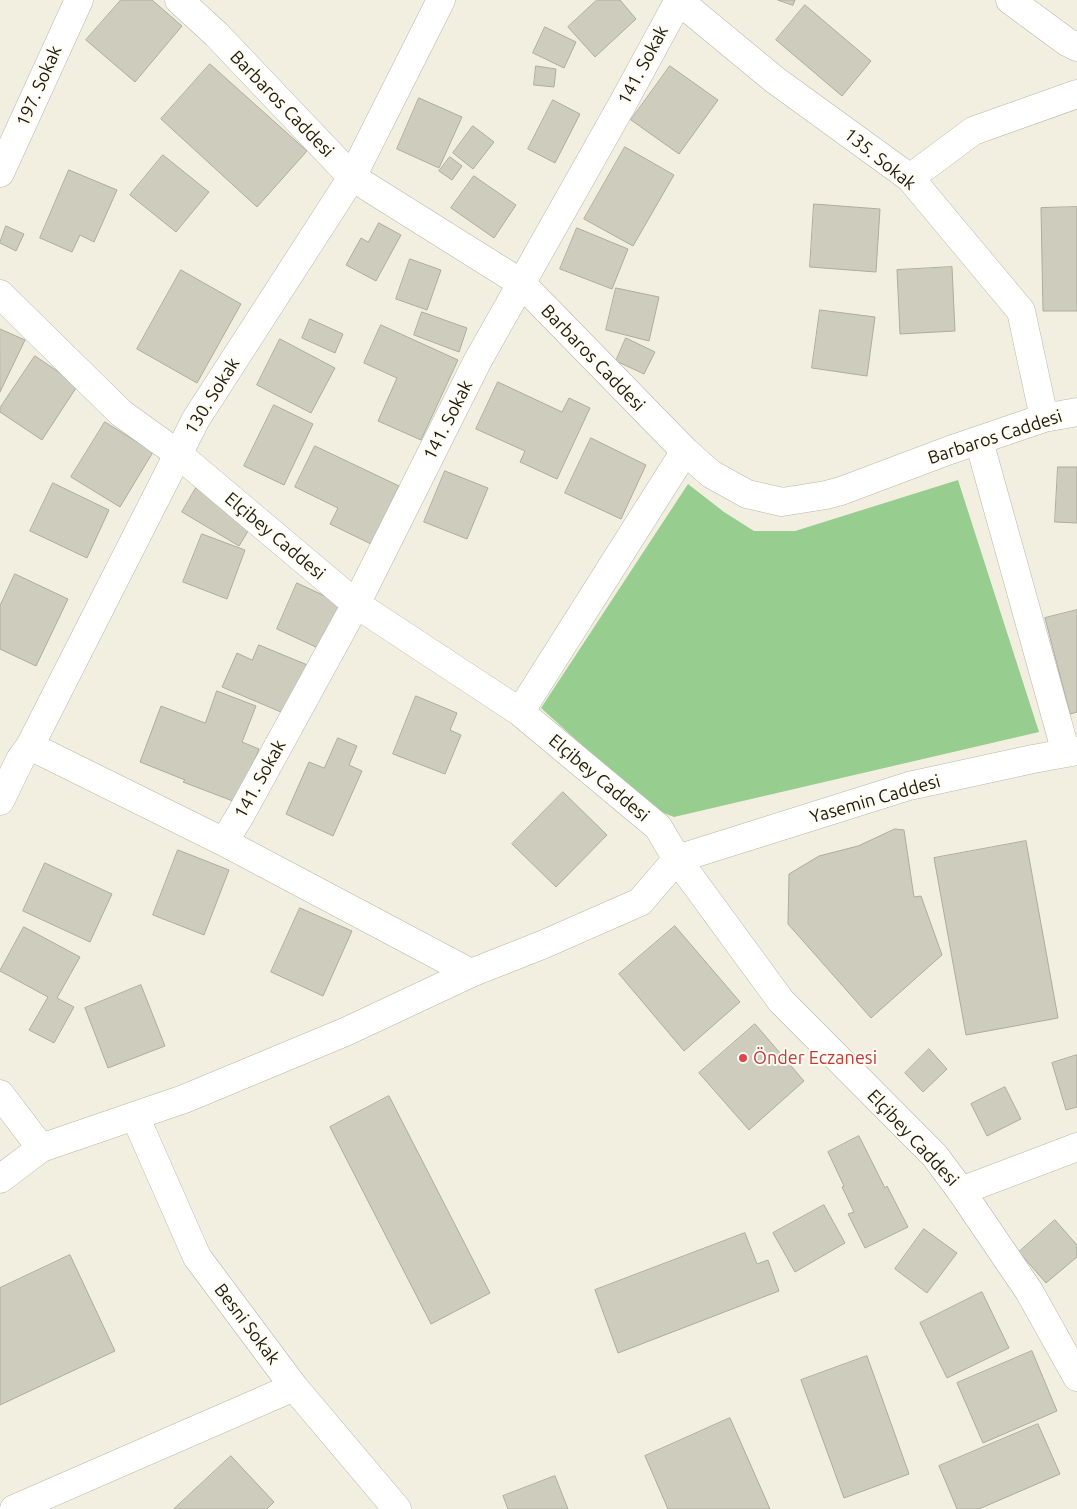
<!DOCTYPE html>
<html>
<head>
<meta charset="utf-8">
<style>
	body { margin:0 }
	canvas { display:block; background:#f2efe0 }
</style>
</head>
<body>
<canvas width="1077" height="1509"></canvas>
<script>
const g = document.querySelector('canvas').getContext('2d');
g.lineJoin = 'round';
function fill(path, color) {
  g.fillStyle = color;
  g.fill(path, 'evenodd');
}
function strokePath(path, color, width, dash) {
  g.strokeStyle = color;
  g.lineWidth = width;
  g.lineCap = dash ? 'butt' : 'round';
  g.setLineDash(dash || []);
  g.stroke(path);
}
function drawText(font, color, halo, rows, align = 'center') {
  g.font = font + ' Ubuntu,sans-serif';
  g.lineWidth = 4;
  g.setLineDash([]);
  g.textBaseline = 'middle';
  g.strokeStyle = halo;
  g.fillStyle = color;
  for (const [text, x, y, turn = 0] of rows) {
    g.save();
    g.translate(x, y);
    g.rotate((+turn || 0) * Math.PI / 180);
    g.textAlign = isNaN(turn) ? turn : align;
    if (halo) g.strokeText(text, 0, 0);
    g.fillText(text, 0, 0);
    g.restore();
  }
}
const green = new Path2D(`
	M 958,480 L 1039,732 L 674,817 L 651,808 L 541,708 L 688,484 L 724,512 L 754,531 L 795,531 Z`);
const building = new Path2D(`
	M 121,0 L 152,0 L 182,26 L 135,82 L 86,40 Z
	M 597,0 L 620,0 L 636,19 L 595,57 L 568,27 Z
	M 778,0 L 795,0 L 793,5 Z
	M 805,5 L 871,61 L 842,96 L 776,40 Z
	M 545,27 L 576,42 L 564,68 L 533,53 Z
	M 210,64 L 307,151 L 257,207 L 161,119 Z
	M 536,66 L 556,69 L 554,87 L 534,85 Z
	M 670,66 L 718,100 L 679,154 L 631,120 Z
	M 419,98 L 462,117 L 439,168 L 397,149 Z
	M 553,100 L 580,114 L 555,163 L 528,149 Z
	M 473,126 L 494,142 L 473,169 L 453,153 Z
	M 625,147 L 674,175 L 633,246 L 584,219 Z
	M 163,155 L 209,192 L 176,232 L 130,195 Z
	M 450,157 L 462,166 L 452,180 L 439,171 Z
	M 69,170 L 117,190 L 94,242 L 80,235 L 72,252 L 40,238 Z
	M 474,176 L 516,205 L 494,238 L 451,208 Z
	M 814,204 L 880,209 L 876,272 L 810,267 Z
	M 1077,207 L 1077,311 L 1043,311 L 1041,208 Z
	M 379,223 L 401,235 L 376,281 L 346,265 L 361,238 L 368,242 Z
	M 6,226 L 24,234 L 16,251 L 0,243 Z
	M 577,228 L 628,249 L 612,289 L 560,269 Z
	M 410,259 L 441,270 L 427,310 L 396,299 Z
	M 952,267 L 955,331 L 900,334 L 897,270 Z
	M 181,270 L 241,304 L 197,383 L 137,349 Z
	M 616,288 L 659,297 L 649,341 L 606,330 Z
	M 820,310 L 875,317 L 867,376 L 812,368 Z
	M 422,312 L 467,328 L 459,352 L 414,335 Z
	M 310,319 L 343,334 L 335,353 L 302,338 Z
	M 381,325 L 458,360 L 421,440 L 378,421 L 397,378 L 364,363 Z
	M 0,329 L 25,340 L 0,392 Z
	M 626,338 L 655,352 L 644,374 L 616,361 Z
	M 280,339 L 335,368 L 311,413 L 257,385 Z
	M 35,356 L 78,385 L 42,440 L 0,412 L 0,408 Z
	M 498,382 L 562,412 L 569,398 L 590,408 L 557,479 L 520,462 L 525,451 L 476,429 Z
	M 274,405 L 313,424 L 284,485 L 244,466 Z
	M 105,422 L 153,452 L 120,507 L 71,477 Z
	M 591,438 L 646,465 L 621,519 L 565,493 Z
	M 315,446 L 399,486 L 371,544 L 330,524 L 338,508 L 295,487 Z
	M 1058,467 L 1077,467 L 1077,523 L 1055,522 Z
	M 445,471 L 488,488 L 467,539 L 424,522 Z
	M 53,483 L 109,510 L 87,558 L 30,531 Z
	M 196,488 L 253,523 L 239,546 L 182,512 Z
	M 202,534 L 245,550 L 227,599 L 183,582 Z
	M 15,574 L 68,599 L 36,666 L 0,649 L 0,606 Z
	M 297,583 L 340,603 L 320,649 L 277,629 Z
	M 1077,610 L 1077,712 L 1070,714 L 1045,618 Z
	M 259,645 L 310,666 L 288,715 L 222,687 L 237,653 L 252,660 Z
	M 217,691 L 256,706 L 242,742 L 259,749 L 238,803 L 183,782 L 185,780 L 140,762 L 161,706 L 205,723 Z
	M 416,696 L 457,713 L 450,730 L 461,735 L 445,774 L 393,754 Z
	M 338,738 L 357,746 L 349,765 L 362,771 L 333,836 L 286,814 L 309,762 L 324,768 Z
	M 563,792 L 607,835 L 556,887 L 512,844 Z
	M 895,829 L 904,830 L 914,897 L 921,896 L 942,955 L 871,1018 L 788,924 L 789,874 L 819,856 L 858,846 Z
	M 1026,841 L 1058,1018 L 966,1035 L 934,858 Z
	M 178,850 L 229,870 L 204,935 L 153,915 Z
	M 45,863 L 112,894 L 90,942 L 23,911 Z
	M 300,908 L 352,931 L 323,996 L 271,972 Z
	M 675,926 L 740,1002 L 684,1051 L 619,974 Z
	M 24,927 L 80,957 L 57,998 L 74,1007 L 54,1043 L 29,1030 L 48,997 L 0,971 Z
	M 141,985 L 165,1046 L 108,1068 L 85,1008 Z
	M 755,1024 L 804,1081 L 749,1130 L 699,1073 Z
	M 929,1049 L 947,1069 L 923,1092 L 905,1073 Z
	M 1077,1055 L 1077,1107 L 1066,1110 L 1052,1063 Z
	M 1005,1087 L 1021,1119 L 987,1136 L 971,1104 Z
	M 389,1096 L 490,1293 L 431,1324 L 330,1127 Z
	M 859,1136 L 885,1188 L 887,1186 L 908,1227 L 865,1248 L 848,1214 L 854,1212 L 842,1187 L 844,1186 L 828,1152 Z
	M 824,1205 L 845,1243 L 795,1272 L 773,1233 Z
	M 1055,1220 L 1077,1245 L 1077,1257 L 1046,1283 L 1019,1252 Z
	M 924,1229 L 957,1253 L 927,1293 L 895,1269 Z
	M 745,1233 L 757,1264 L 768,1260 L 779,1291 L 618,1353 L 595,1290 Z
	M 70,1255 L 115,1351 L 0,1405 L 0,1288 Z
	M 982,1292 L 1009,1348 L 947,1378 L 920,1323 Z
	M 1032,1351 L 1057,1411 L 983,1443 L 957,1383 Z
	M 867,1356 L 909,1474 L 844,1498 L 801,1380 Z
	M 730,1418 L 770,1509 L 668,1509 L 645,1456 Z
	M 1038,1424 L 1060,1474 L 979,1509 L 957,1509 L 939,1466 Z
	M 231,1456 L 274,1502 L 267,1509 L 174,1509 Z
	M 555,1476 L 568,1509 L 508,1509 L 503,1496 Z`);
const minor = new Path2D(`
	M 179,0 L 216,34 L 352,177 L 521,283 L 685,451 L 711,474 L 747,494 L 782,502 L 826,495 L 841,491 L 950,450 L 1044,418 L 1077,412
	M 678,0 L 775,80 L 910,178 L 1021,311 L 1044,418
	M 1010,0 L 1067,42 L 1077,47
	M 0,173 L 79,0
	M 910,178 L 973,131 L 1077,94
	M 0,294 L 121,413 L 178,454 L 356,604 L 520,712 L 658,827 L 677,859 L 781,1001 L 935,1156 L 961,1191 L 1029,1291 L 1077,1377
	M 979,441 L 1066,753
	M 520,712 L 685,451
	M 30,746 L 224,842 L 471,973
	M 0,801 L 20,760 L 30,746 L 196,419 L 352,177 L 441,0
	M 224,842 L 241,814 L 356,604 L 477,362 L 623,103 L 679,0
	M 0,1094 L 41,1148
	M 135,1116 L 197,1257 L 294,1387 L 397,1509
	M 0,1179 L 41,1148 L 184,1099 L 345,1032 L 471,973 L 542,945 L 640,902 L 677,859 L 909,786 L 1033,759 L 1077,751
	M 961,1191 L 1077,1147
	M 14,1509 L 294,1387`);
const markers = [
	[743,1058,5,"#e0444e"]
];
const streetNames = [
	["141. Sokak",643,65,-62],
	["197. Sokak",39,86,-66],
	["Barbaros Caddesi",282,104,46],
	["135. Sokak",880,159,39],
	["Barbaros Caddesi",593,358,46],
	["130. Sokak",212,396,-58],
	["141. Sokak",448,420,-63],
	["Barbaros Caddesi",995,437,-18],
	["Elçibey Caddesi",275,536,40],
	["Elçibey Caddesi",599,778,40],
	["141. Sokak",260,779,-61],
	["Yasemin Caddesi",875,799,-16],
	["Elçibey Caddesi",913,1138,47],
	["Besni Sokak",247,1324,53]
];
const healthNames = [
	["Önder Eczanesi",753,1058]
];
fill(green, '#97ce90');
fill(building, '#ceccbc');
strokePath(building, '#aeac9d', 1);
strokePath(minor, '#b9b7a8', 29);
strokePath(minor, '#fff', 28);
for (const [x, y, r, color] of markers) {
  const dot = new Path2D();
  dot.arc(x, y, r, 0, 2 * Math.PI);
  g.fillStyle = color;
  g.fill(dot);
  strokePath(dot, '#fffcf0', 2);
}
drawText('18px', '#1a1913', '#fffcf0', streetNames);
drawText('18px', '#be3a42', '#fffcf0', healthNames, 'left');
</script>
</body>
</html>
